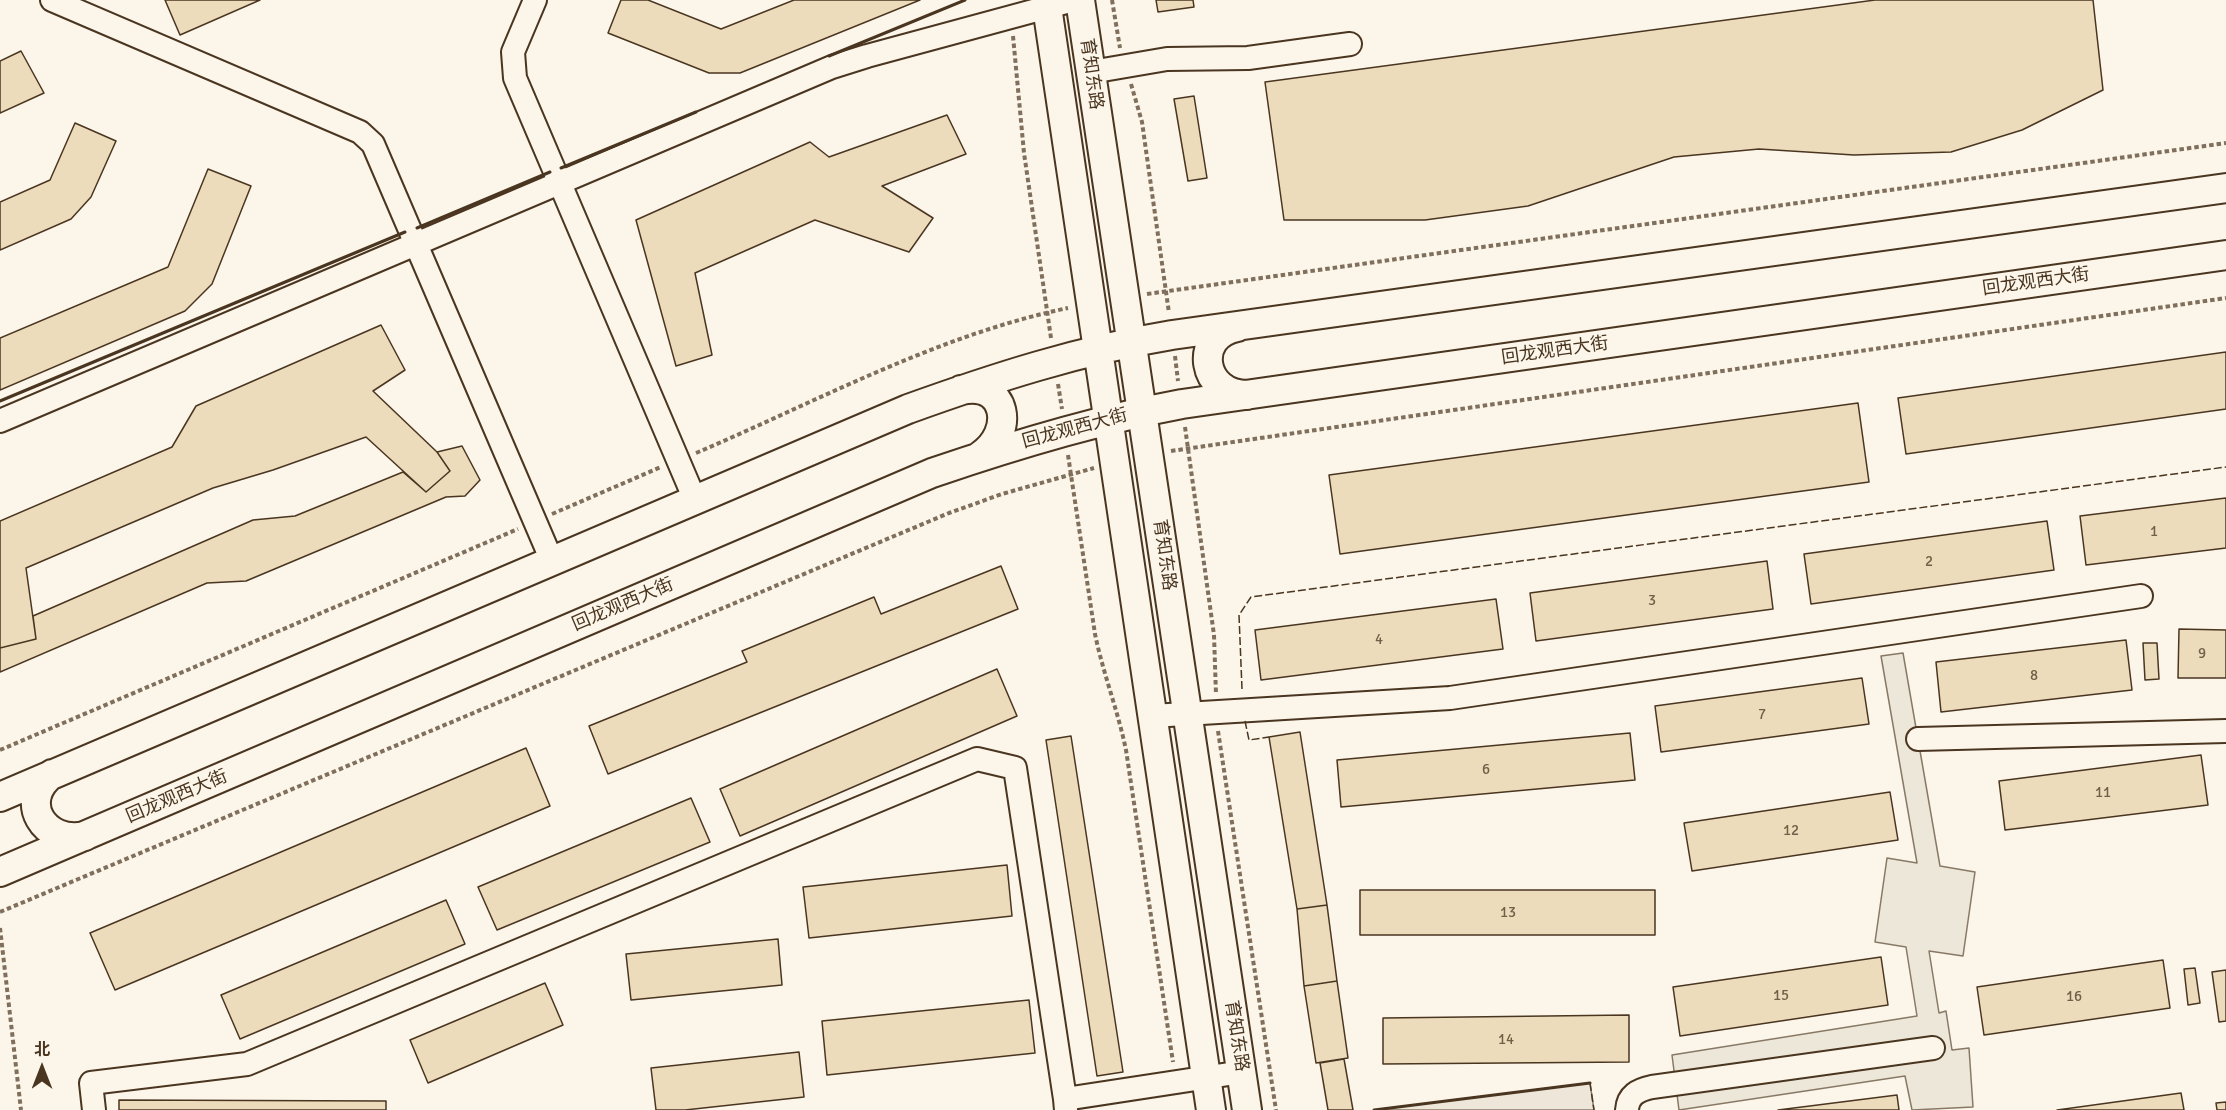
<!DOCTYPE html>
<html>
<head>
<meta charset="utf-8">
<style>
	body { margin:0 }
	#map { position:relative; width:2226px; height:1110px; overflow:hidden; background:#fbf6e9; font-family:Signika,"Noto Sans SC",sans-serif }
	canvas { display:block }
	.north { position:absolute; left:12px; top:1038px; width:60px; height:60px; -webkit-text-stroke:4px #fbf6e9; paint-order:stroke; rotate:0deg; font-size:16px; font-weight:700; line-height:24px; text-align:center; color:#4a3520 }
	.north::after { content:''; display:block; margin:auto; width:21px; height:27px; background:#4a3520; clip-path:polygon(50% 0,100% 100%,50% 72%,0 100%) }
</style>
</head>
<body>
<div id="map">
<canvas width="2226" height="1110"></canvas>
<div class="north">北</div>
</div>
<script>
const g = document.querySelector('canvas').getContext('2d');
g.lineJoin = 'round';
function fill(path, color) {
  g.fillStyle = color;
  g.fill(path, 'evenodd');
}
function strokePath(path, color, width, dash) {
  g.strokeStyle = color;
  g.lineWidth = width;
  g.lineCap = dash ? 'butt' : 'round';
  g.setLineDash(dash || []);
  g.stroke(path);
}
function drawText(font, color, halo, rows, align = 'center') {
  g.font = font + ' Signika,"Noto Sans SC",sans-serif';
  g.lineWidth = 4.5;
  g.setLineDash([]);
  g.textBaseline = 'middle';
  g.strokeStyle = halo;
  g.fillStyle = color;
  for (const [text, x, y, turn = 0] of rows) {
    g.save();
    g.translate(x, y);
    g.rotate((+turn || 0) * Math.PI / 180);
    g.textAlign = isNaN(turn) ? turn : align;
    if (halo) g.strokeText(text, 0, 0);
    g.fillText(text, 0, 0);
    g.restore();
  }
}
const green = new Path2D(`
	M 1590,1083 L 1594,1110 L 1374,1110 Z`);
const parking = new Path2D(`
	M 1903,653 L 1940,866 L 1975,872 L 1963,956 L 1929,951 L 1939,1013 L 1946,1011 L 1952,1050 L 1969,1048 L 1973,1107 L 1912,1110 L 1905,1076 L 1679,1110 L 1672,1055 L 1917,1016 L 1906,947 L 1875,942 L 1887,858 L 1917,863 L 1881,656 Z`);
const building = new Path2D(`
	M 165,0 L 260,0 L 180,35 Z
	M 621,0 L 648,0 L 721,29 L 794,0 L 920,0 L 740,73 L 709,73 L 608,33 Z
	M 1156,0 L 1193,0 L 1194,7 L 1158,12 Z
	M 1875,0 L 2093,0 L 2103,90 L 2022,130 L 1951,152 L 1854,155 L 1759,149 L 1674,157 L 1528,206 L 1425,220 L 1284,220 L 1265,82 Z
	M 21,51 L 44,93 L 0,113 L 0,61 Z
	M 1194,96 L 1207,178 L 1188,181 L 1174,99 Z
	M 947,115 L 966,154 L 882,186 L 933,218 L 909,252 L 815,220 L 695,273 L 712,355 L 676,366 L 636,220 L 810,142 L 829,157 Z
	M 75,123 L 116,141 L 91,197 L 71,219 L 0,250 L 0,202 L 50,180 Z
	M 208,169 L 251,186 L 212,284 L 185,311 L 0,390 L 0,338 L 168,267 Z
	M 381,325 L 405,370 L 373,391 L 437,452 L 450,471 L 426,492 L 366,437 L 273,470 L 213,488 L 26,568 L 36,639 L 0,648 L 0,521 L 172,447 L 196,406 Z
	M 2226,352 L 2226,409 L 1906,454 L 1898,398 Z
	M 1858,403 L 1869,482 L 1340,554 L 1329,475 Z
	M 462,446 L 480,480 L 465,496 L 446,497 L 246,581 L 207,583 L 0,672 L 0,648 L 36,639 L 33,616 L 253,520 L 295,516 L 403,472 L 426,492 L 450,471 L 437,452 Z
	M 2226,498 L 2226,548 L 2086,565 L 2080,516 Z
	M 2047,521 L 2054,570 L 1811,604 L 1804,554 Z
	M 1767,561 L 1773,609 L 1536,641 L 1530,593 Z
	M 1001,566 L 1018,609 L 608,774 L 589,726 L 747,662 L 742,651 L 874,597 L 881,614 Z
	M 1496,599 L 1503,649 L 1261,680 L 1255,630 Z
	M 2179,629 L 2226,630 L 2226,678 L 2178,678 Z
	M 2126,640 L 2132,690 L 1941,712 L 1936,662 Z
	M 2143,643 L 2157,643 L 2159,679 L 2145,680 Z
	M 997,669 L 1017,716 L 740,836 L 720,789 Z
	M 1862,678 L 1869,724 L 1661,752 L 1655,706 Z
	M 1300,732 L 1327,905 L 1297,909 L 1269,737 Z
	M 1630,733 L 1635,780 L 1341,807 L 1337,760 Z
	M 1071,736 L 1123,1072 L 1097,1076 L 1046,740 Z
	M 526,748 L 550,806 L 115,990 L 90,933 Z
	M 2201,755 L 2208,805 L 2005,830 L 1999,781 Z
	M 1890,792 L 1898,840 L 1692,871 L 1684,823 Z
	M 691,798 L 710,842 L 497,930 L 478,887 Z
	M 1007,865 L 1012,916 L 809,938 L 803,887 Z
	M 1360,890 L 1655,890 L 1655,935 L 1360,935 Z
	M 446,900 L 465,944 L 240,1039 L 221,995 Z
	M 1327,905 L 1337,981 L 1304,986 L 1297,909 Z
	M 778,939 L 782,985 L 631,1000 L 626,954 Z
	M 1881,957 L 1888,1005 L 1680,1036 L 1673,987 Z
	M 2163,960 L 2170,1008 L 1984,1035 L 1977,987 Z
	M 2195,968 L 2200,1003 L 2188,1005 L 2184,969 Z
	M 2226,970 L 2226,1021 L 2219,1022 L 2212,972 Z
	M 1337,981 L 1348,1058 L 1316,1063 L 1304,986 Z
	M 545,983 L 563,1025 L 428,1083 L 410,1040 Z
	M 1029,1000 L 1035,1053 L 827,1075 L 822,1021 Z
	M 1629,1015 L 1629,1062 L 1383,1064 L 1383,1018 Z
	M 799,1052 L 804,1097 L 685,1110 L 656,1110 L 651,1068 Z
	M 1344,1059 L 1353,1110 L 1328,1110 L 1320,1063 Z
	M 2181,1093 L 2184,1110 L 2057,1110 Z
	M 1897,1095 L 1899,1110 L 1778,1110 Z
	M 119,1100 L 386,1101 L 386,1110 L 119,1110 Z
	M 2226,1102 L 2226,1110 L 2217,1110 L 2216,1103 Z`);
const path = new Path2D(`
	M 1112,0 L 1120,48
	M 1013,36 L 1024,153 L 1051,338
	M 1131,84 L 1142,122 L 1169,313
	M 1147,294 L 2226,143
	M 1175,356 L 1178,381
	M 1058,384 L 1062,409
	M 1185,427 L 1214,635 L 1216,694
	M 1171,451 L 2226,298
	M 696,453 C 818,401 938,335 1068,308
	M 1068,455 L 1095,634 C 1103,673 1118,711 1126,750 L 1173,1062
	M 552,514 L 661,467
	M 1218,731 L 1276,1110
	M 0,750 L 518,529
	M 0,912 L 949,513 L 1002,494 L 1094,468
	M 0,928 L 21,1110`);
const minor = new Path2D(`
	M 52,0 L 360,132 L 373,144 L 552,561
	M 535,0 L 513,52 L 515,78 L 695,500
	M 1091,72 L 1167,59 L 1248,58 L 1350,44
	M 0,421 L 832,67 L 867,56 L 1074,0
	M 1152,716 L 1450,698 L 2141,596
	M 1918,739 L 2226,731
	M 94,1110 L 91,1083 L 247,1064 L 977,759 L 1015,768 L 1065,1099
	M 1066,1110 L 1065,1099 L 1242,1072
	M 1627,1110 C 1628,1095 1638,1090 1652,1087 L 1933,1048`);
const major = new Path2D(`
	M 1046,0 L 1211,1110
	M 1080,0 L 1247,1110
	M 1237,327 C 1192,336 1202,395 1247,395
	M 961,390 C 1007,380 1016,432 980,456
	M 52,774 C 17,801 44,845 85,836
	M 0,797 L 908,409 C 994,378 1081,350 1172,335 L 2226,188
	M 0,872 L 932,473 C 1014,445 1096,420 1182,404 L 2226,255`);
const fence = new Path2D(`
	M 1242,689 L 1239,615 L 1251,597 L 2226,467
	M 1245,721 L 1249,740 L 1269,737
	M 1590,1083 L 1594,1110`);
const wall = new Path2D(`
	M 829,56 L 965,0
	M 561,168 L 696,112
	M 417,228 L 550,172
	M 0,401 L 405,232
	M 1374,1110 L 1590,1083`);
const numberNames = [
	["1",2154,532],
	["2",1929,562],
	["3",1652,601],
	["4",1379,640],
	["9",2202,654],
	["8",2034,676],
	["7",1762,715],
	["6",1486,770],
	["11",2103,793],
	["12",1791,831],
	["13",1508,913],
	["15",1781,996],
	["16",2074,997],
	["14",1506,1040]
];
const streetNames = [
	["育知东路",1091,74,82],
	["回龙观西大街",2036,282,-8],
	["回龙观西大街",1555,351,-8],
	["回龙观西大街",1075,429,-15],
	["育知东路",1164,555,82],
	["回龙观西大街",623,605,-23],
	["回龙观西大街",177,797,-23],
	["育知东路",1236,1036,81]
];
fill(green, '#ede6d9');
strokePath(green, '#887966', 1.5);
fill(parking, '#ede7d9');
strokePath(parking, '#887966', 1.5);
fill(building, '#ecdcbc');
strokePath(building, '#4a3520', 1.5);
strokePath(minor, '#4a3520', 26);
strokePath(major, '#4a3520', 32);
strokePath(path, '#7f6f5c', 4, [4.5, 3]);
strokePath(minor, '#fbf6e9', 22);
strokePath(major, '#fbf6e9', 28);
strokePath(fence, '#4a3520', 1.5, [8, 3]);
strokePath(wall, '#4a3520', 3);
drawText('15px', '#725f47', null, numberNames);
drawText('18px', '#4a3520', '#fbf6e9', streetNames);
</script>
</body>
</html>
